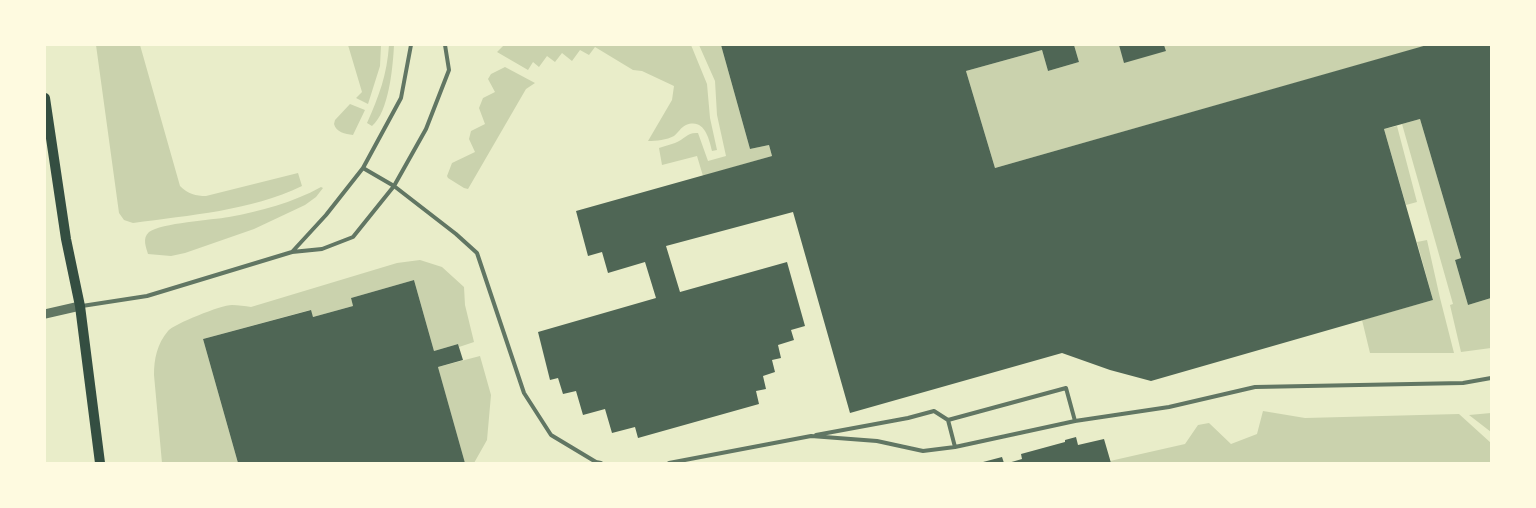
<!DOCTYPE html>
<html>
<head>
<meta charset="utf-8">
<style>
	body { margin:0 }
	#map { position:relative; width:1536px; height:508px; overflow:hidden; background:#e9edc9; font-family:Rubik,sans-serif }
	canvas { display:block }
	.frame { position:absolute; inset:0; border:46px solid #fefae0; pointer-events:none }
</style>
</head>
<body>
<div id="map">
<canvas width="1536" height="508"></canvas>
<div class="frame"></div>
</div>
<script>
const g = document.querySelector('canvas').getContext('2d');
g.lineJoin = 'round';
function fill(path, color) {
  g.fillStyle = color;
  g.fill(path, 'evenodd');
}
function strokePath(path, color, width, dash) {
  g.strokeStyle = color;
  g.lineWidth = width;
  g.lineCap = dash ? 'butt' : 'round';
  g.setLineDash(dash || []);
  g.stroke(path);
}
const green = new Path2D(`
	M 96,45 L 140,45 L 180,186 C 188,194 196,196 206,196 L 298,173 L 302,186 C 250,211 190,215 133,223 L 124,220 L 119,213 Z
	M 348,45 L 381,45 L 380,66 L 368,104 L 356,98 L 362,92 Z
	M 389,45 L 394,45 C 393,66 389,112 372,126 L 367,123 C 379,96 387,75 389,45 Z
	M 504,45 L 691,45 L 707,84 L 710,118 L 717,150 L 712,151 C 709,138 704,118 686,125 C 681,127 678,133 674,136 C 667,140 656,141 648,141 L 672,100 L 674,86 L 642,71 L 633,70 L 595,47 L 589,55 L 580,50 L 572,61 L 562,53 L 555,62 L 547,56 L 539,67 L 533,62 L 528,70 L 497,52 Z
	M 699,45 L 721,45 L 750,149 L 769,145 L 772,156 L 703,176 L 697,156 L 662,165 L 659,148 C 664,146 670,145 675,143 C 685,139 687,132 698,133 L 708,161 L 726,156 L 717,115 L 715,81 Z
	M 1074,45 L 1119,45 L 1166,51 L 1164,45 L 1429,45 L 995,168 L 966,71 L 1042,50 L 1048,71 L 1079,62 Z
	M 505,67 L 535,83 L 526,89 L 468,189 L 464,188 L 448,178 L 447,176 L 452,163 L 475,152 L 469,139 L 471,131 L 485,124 L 479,108 L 483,98 L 495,92 L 488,79 L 491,74 Z
	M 350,104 L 365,110 L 353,135 C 345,134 336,132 334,124 L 335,120 Z
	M 1420,119 L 1461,258 L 1455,260 L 1468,305 L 1491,298 L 1491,348 L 1461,352 L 1450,305 L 1453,304 L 1402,124 Z
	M 1397,126 L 1417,202 L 1406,205 L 1384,129 Z
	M 321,187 L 323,188 L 316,197 L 305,205 L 254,229 L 185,253 L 171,256 L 148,254 C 146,247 142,238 149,232 C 161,223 212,220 229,217 C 261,211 292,203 321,187 Z
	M 1427,240 L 1440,298 L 1454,353 L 1370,353 L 1362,320 L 1433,300 L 1417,242 Z
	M 420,260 L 442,267 L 464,287 L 465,305 L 474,342 L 459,347 L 458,344 L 434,351 L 414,280 L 351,298 L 353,306 L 313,317 L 310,310 L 203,339 L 238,463 L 162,463 L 154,375 C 154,359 157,344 168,331 C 174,324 221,305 232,305 C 238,305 245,306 251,307 L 397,263 Z
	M 480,356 L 491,395 L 487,440 L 474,463 L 465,463 L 438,367 Z
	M 1263,411 L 1305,418 L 1459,414 L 1491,443 L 1491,463 L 1111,463 L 1110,461 L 1185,444 L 1198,425 L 1209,423 L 1231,444 L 1257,434 Z
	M 1491,413 L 1491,432 L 1469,415 Z`);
const building = new Path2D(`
	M 721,45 L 1074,45 L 1079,62 L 1048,71 L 1042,50 L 966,71 L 995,168 L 1427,45 L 1491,45 L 1491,298 L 1468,305 L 1455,260 L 1461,258 L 1420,119 L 1384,129 L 1433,300 L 1151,381 L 1110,370 L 1062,353 L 850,413 L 793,212 L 666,246 L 680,292 L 787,262 L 805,326 L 791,330 L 794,340 L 778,345 L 781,358 L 772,360 L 775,372 L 763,376 L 766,389 L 756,391 L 759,404 L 638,438 L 635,427 L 612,433 L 605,409 L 583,415 L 576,391 L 563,394 L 558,378 L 550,380 L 538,332 L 656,298 L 645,262 L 608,273 L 602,252 L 588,256 L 576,211 L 772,156 L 769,145 L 750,149 Z
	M 1119,45 L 1164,45 L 1166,51 L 1124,63 Z
	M 414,280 L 434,351 L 458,344 L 463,360 L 438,367 L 465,463 L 238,463 L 203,339 L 311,310 L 313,317 L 353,306 L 351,298 Z
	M 1076,437 L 1078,445 L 1104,439 L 1111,463 L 1008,463 L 1022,459 L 1021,454 L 1065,442 L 1065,440 Z
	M 1002,457 L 1004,463 L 983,463 L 983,462 Z`);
const service = new Path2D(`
	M 363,168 L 394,186 L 456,234 L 477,253 L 524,393 L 551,435 L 596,462 L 601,463
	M 292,252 L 326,215 L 363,168 L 401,98 L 411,45
	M 82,306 L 147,296 L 292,252 L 322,249 L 353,237 L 394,186 L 426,129 L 449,70 L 445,45
	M 948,420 L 1066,388 L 1075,421
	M 816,435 L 908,418 L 934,411 L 948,420 L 955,447
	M 669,463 L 811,436 L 877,441 L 923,451 L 955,447 L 1075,421 L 1169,407 L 1255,387 L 1463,383 L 1491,378`);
const tertiary = new Path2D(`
	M 45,314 L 80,306`);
const secondary = new Path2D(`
	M 45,98 L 66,239 L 80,306 L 100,463`);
fill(green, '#cad2ad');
fill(building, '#4f6655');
strokePath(service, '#617663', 4);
strokePath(tertiary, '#617663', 9);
strokePath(secondary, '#344e41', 10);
</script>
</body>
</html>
